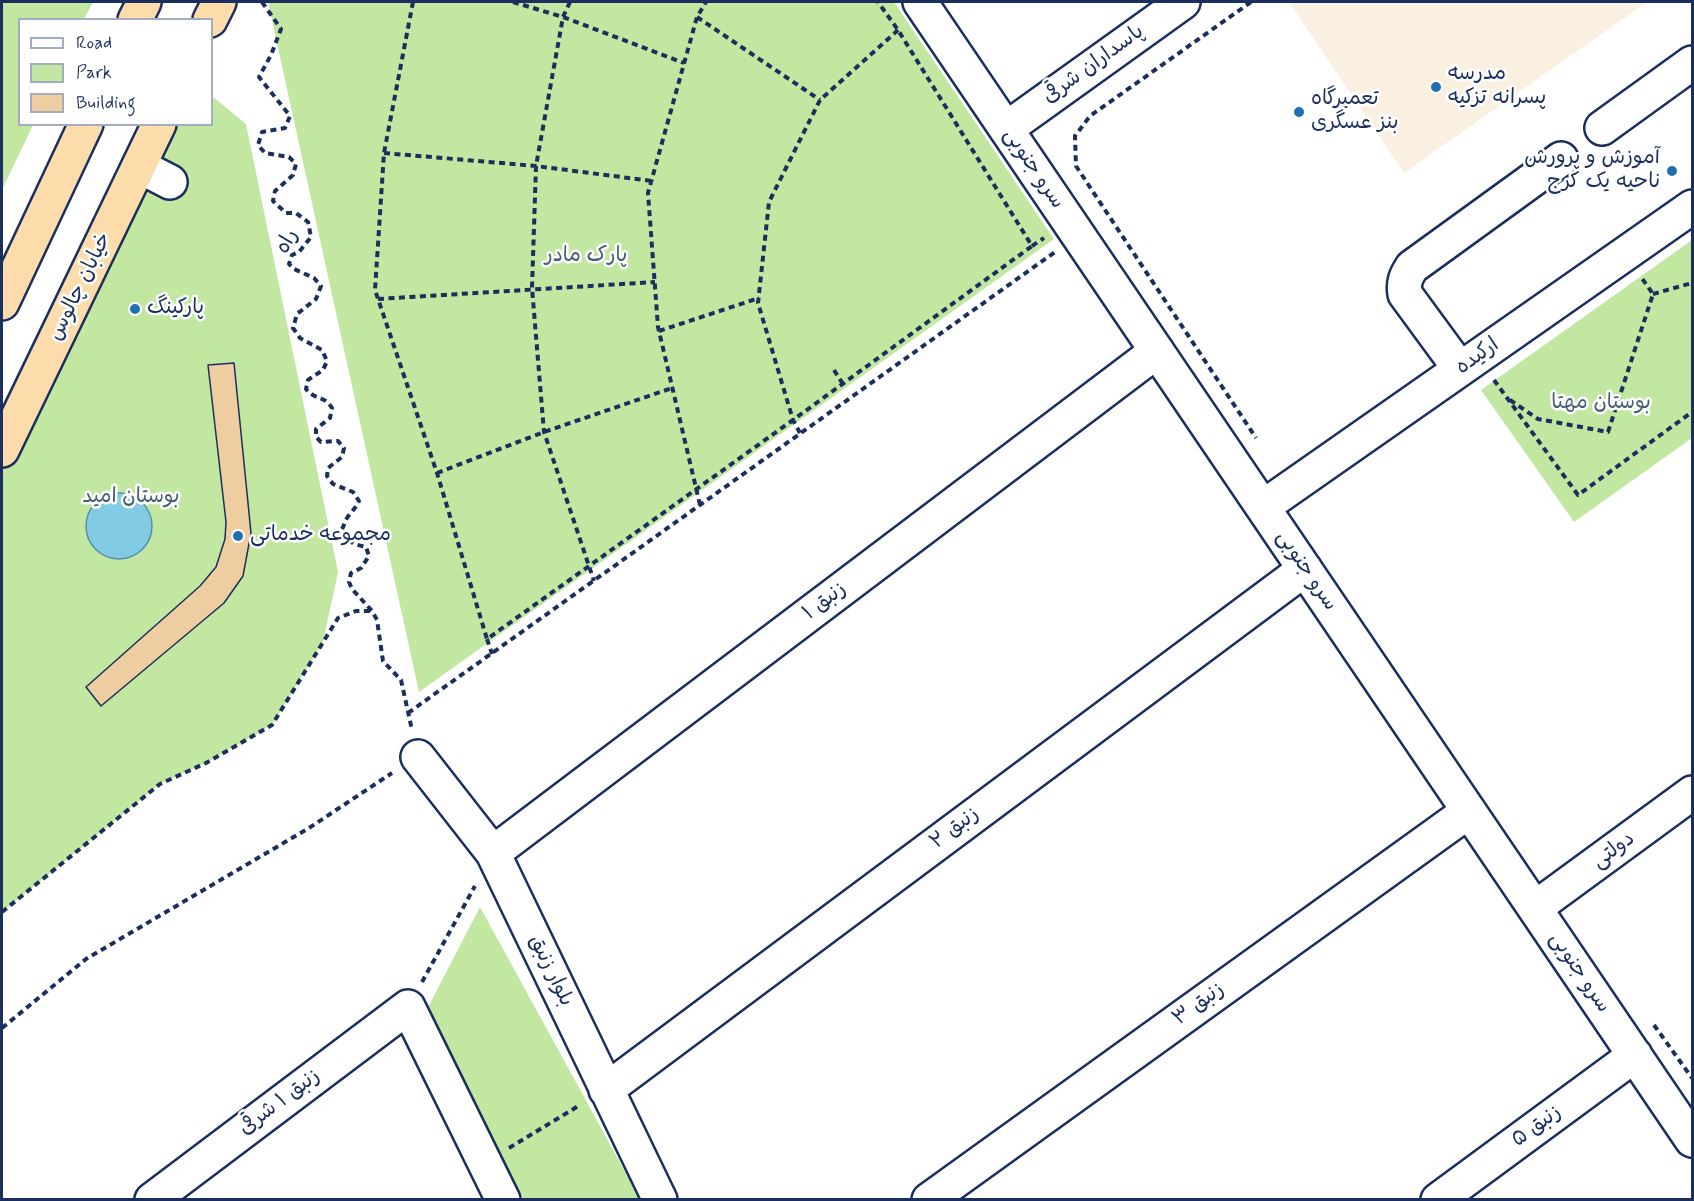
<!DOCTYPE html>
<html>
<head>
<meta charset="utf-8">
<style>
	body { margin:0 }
	#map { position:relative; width:1694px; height:1201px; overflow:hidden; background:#fff; font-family:Mynerve,sans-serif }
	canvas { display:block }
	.frame { position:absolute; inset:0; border:3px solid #1b2f5e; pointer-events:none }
	.legend { position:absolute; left:18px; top:18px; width:195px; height:108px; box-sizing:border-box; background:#fff; border:2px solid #a4acbf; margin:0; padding:8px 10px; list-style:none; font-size:18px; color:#1b2f5e }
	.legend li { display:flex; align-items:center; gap:12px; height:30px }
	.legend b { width:30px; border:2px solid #a4acbf }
</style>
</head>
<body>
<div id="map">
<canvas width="1694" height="1201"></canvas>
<div class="frame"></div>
<ul class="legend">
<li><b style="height:8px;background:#fff"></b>Road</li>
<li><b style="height:16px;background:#c2e7a1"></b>Park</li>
<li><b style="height:16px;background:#eecda0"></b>Building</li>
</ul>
</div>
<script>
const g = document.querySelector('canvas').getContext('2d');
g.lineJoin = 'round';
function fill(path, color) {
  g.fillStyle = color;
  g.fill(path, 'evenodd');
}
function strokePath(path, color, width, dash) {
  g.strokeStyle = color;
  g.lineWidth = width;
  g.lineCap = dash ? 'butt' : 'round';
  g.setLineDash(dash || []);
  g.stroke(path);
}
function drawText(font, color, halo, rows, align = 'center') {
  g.font = font + ' Mynerve,"Playpen Sans Arabic",sans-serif';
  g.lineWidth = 5;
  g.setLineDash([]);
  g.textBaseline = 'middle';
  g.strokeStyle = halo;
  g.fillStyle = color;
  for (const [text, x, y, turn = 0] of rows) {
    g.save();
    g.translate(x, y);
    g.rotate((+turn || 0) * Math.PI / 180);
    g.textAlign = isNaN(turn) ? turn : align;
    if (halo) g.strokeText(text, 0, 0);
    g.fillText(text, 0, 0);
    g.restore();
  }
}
const built = new Path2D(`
	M 1289,2 L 1647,2 L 1404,173 Z`);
const green = new Path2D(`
	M 2,2 L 93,2 L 84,19 L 20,20 L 20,124 L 33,125 L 2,190 Z
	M 268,2 L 894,2 L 1054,239 L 419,692 Z
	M 212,96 L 246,124 L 338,572 L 323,642 L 272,725 L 206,763 L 160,784 L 2,912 L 2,450 L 159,125 L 212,124 Z
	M 1692,240 L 1692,438 L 1574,522 L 1481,390 Z
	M 480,907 L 640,1199 L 524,1199 L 424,1015 Z`);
const water = new Path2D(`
	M86 526a33 33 0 1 1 66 0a33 33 0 1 1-66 0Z`);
const building = new Path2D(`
	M 234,363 L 251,533 L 243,576 L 224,603 L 101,706 L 86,687 L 200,586 L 216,567 L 225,539 L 226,522 L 208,365 Z`);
const path = new Path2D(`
	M 262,2 L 281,29 L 271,55 L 259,77 L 290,116 L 285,128 L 262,132 L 258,145 L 265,153 L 289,157 L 296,164 L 293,175 L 275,191 L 273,201 L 286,213 L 296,213 L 308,222 L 311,237 L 299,252 L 292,255 L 289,264 L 294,269 L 314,278 L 321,286 L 316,299 L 297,314 L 293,328 L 300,338 L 322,350 L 327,361 L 323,370 L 308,380 L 306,389 C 316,401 324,395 332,408 L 330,418 L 316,429 L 316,437 L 321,442 L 338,441 L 344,448 L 342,457 L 328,468 L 327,476 L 333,484 L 353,492 L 359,501 C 356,508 351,512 347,518 C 344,523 344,527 340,532 L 354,544 L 366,547 L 369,556 L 361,568 L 351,573 L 349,582 L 352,589 L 372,611 L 377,620 L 383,661 L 401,680 L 412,730
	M 413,2 L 384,153 L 375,290 L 437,473 L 487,639 L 793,420 L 1032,246 L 898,30 L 878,2
	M 513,2 L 563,17 L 684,63
	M 570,2 L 563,17 L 536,166 L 532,288 L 544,432 L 594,581
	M 1251,2 L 1090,116 L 1075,136 L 1076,166 L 1256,438
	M 697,17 L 820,100
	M 384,153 L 536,166 L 652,181
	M 1032,246 L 1044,238
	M 1653,294 L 1692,283
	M 378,299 L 655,282
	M 659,331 L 759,298
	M 834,370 L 843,384
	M 1494,380 L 1578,495 L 1692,412
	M 1510,400 L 1538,419 L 1608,432 L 1653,294 L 1641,277
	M 800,433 L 793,420 L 758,303 L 769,202 L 820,100 L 898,30
	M 437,473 L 544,432 L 672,388
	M 700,505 L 658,327 L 648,193 L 697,17 L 706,2
	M 487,639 L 492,654
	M 408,713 L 1055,252
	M 2,912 L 160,784 L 206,763 L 272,725 L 338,618 L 356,611 L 372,611
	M 422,982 L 475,886
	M 1654,1025 L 1692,1078
	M 2,1028 L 86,959 L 309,828 L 392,773
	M 509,1148 L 580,1105`);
const minor = new Path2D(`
	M 920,2 L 1692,1140
	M 1602,128 L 1692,63
	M 1006,129 L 1183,2
	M 139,166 L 170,182
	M 1460,369 L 1405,294 C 1403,283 1406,276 1412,267 L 1561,159
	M 1263,507 L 1692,207
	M 418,757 L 493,853 L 660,1200
	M 493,853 L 1157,351
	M 1535,908 L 1692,793
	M 606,1090 L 1305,569
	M 152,1200 L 408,1007 L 503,1200
	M 929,1200 L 1469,811
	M 1438,1200 L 1635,1055`);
const highway = new Path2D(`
	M 135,20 L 144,2
	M 210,20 L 219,2
	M 2,303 L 86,124
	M 2,450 L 159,124`);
const markers = [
	[1436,87,6,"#1f6fb2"],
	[1299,112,6,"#1f6fb2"],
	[1672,171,6,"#1f6fb2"],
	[135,309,6,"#1f6fb2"],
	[238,536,6,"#1f6fb2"]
];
const streetNames = [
	["پاسداران شرقی",1094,65,-36],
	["سرو جنوبی",1033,169,56],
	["راه",288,242,-61],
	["خیابان چالوس",81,287,-64],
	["ارکیده",1478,357,-35],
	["سرو جنوبی",1306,571,56],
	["زنبق ۱",825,602,-37],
	["زنبق ۲",955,829,-37],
	["دولتی",1614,851,-36],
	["بلوار زنبق",550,971,64],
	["سرو جنوبی",1579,973,56],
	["زنبق ۳",1199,1005,-36],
	["زنبق ۱ شرقی",280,1103,-37],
	["زنبق ۵",1537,1127,-36]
];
const poiNames = [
	["مدرسه",1448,75],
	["پسرانه تزکیه",1448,99],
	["تعمیرگاه",1311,100],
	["بنز عسگری",1311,124],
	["آموزش و پرورش",1660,159,"right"],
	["ناحیه یک کرج",1660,183,"right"],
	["پارکینگ",147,309],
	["مجموعه خدماتی",250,536]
];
const parkNames = [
	["پارک مادر",586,257],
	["بوستان مهتا",1601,404],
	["بوستان امید",131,498]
];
fill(built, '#faf0e2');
fill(green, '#c2e7a1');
fill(water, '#82cce3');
strokePath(water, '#598dae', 1.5);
fill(building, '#eecda0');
strokePath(building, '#1b2f5e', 1.5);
strokePath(minor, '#1b2f5e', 38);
strokePath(highway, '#1b2f5e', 38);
strokePath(path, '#1b2f5e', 4, [6, 4.5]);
strokePath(minor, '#fff', 33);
strokePath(highway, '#fddcac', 33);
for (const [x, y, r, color] of markers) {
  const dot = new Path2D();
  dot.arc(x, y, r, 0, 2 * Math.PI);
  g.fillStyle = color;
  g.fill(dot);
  strokePath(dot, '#fff', 2);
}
drawText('21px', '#1b2f5e', '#fff', streetNames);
drawText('21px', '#1b2f5e', '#fff', poiNames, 'left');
drawText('21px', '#455d6f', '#fff', parkNames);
</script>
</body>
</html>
